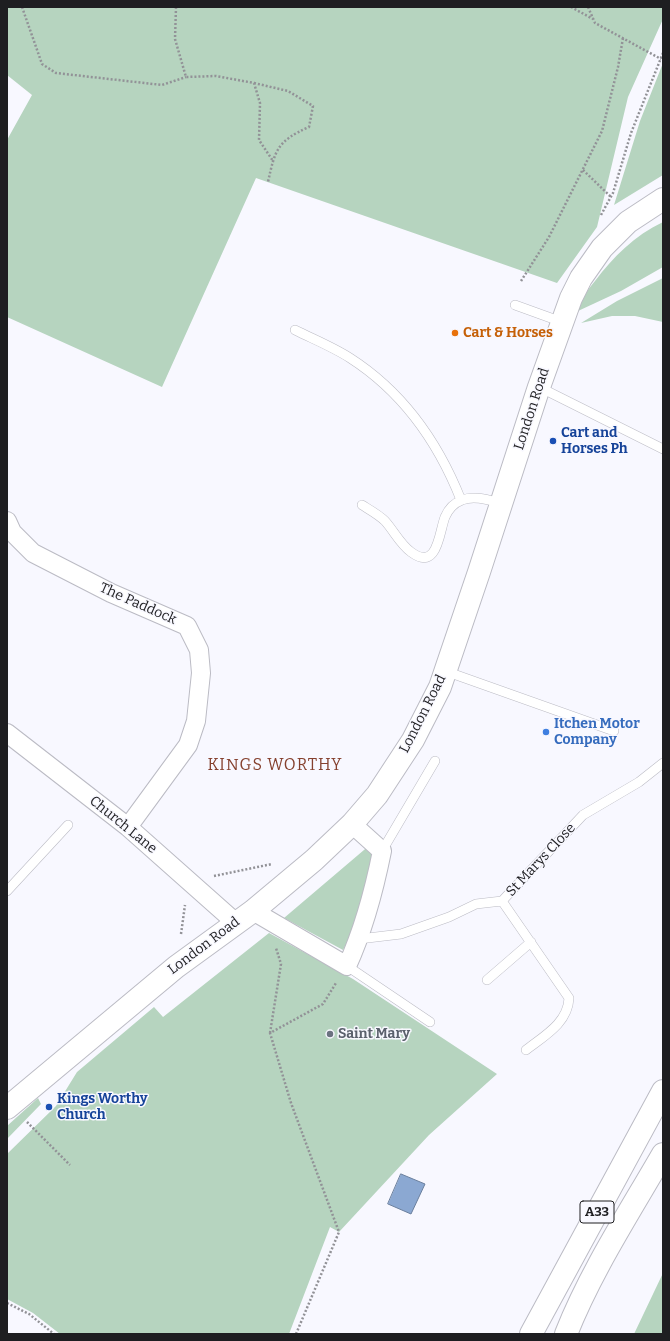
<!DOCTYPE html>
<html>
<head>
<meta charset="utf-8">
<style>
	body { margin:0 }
	#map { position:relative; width:670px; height:1341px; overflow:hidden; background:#f8f8ff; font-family:Bitter,serif }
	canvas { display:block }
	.frame { position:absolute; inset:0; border:8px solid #1e1e21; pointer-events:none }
</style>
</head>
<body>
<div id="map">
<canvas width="670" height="1341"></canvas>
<div class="frame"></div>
</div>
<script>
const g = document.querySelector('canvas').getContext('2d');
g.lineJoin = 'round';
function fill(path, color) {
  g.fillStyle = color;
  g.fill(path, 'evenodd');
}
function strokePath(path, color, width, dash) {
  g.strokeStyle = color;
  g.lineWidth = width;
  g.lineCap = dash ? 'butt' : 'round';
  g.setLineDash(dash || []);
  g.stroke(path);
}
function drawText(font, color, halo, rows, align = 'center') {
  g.font = font + ' Bitter,serif';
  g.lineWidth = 3;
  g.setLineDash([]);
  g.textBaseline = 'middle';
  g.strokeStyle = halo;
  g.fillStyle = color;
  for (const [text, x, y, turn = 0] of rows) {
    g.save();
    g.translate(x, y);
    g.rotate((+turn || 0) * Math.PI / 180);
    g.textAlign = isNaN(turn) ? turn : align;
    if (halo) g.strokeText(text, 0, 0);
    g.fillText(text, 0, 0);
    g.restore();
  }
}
const green = new Path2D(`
	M 7,7 L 663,7 L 663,19 L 628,97 L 597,227 L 557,283 L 256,178 L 162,387 L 7,317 L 7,140 L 32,95 L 7,75 Z
	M 663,63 L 663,175 L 614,205 L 640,121 Z
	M 663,222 L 663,267 L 621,291 L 578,311 C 580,301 588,289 595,281 C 614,256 634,236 663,222 Z
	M 663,278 L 663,322 L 635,316 L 612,316 L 581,323 L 617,301 Z
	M 371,844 L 382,854 L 374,891 L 343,950 L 284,918 Z
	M 269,933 L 353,979 L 497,1074 L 429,1135 L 339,1232 L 330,1227 L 289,1334 L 60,1334 L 33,1313 L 7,1299 L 7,1154 L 56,1106 L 77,1072 L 154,1007 L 163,1017 Z
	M 38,1098 L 41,1104 L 7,1139 L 7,1126 Z
	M 663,1273 L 663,1334 L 634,1334 Z`);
const water = new Path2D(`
	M 401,1174 L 425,1184 L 411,1214 L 388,1204 Z`);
const path = new Path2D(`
	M 22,7 L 42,64 L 56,73 L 162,85 L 186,77
	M 176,7 L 175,39 L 186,77 L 216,76 L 254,83 L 260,103 L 259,140 L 273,161
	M 571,7 L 593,19
	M 588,7 L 595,23 L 661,59
	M 254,83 L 288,91 L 313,106 L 309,127 C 277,141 275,150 268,182
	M 583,170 L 611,197
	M 601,215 L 613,193 L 631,133 L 663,53
	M 521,281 L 549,237 L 602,131 L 618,67 L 623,38
	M 214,876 L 272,864
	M 181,934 L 185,905
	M 270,1033 L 281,964 L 276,948
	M 27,1122 L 70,1165
	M 7,1303 L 29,1314 L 54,1334
	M 296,1334 L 339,1232 L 291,1103 L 270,1033 L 323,1004 L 336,983`);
const lane = new Path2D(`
	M 515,305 L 562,322
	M 295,330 C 313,339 333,347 350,358 C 403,392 438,442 461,500
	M 539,387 L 663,449
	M 362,505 C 370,510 379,515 385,521 C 394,531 400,544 411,552 C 438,572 439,532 445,517 C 448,510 454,503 462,500 C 474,495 489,500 501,503
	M 445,671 L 614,731
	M 382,851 L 435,761
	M 7,891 L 68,825
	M 502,901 L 569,998 C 568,1023 544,1036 526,1050
	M 359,939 L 401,934 L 449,917 L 476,904 L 502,901 L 583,815 L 639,782 L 663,763
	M 347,966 L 430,1022
	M 487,980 L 531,942`);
const street = new Path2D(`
	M 7,521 L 12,532 L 33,553 L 111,593 L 187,626 L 199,650 L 201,673 L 196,721 L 188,745 L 128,827
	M 7,733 L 128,827 L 235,922
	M 253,911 L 347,966 C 364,929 374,891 382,851 L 352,824`);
const secondary = new Path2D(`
	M 7,1108 L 176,967 L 253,911 L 314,860 L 352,824 L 377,795 L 413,740 L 440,687 L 479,572 L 539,387 L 571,298 L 581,278 L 602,248 L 628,222 L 663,199`);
const primary = new Path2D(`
	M 531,1334 L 663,1091
	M 566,1334 C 591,1271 629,1213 663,1154`);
const markers = [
	[455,333,4,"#e8710a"],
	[553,441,4,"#1a4fb4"],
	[546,732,4,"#3f7fe0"],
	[330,1034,4,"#6b7280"],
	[49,1107,4,"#1a4fb4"]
];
const shields = [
	[597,1212,34]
];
const shieldNames = [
	["A33",597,1212]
];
const foodNames = [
	["Cart & Horses",463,333]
];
const streetNames = [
	["London Road",532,409,-72],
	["The Paddock",138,604,24],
	["London Road",423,714,-63],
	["Church Lane",123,825,39],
	["St Marys Close",541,860,-47],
	["London Road",204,946,-37]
];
const transitNames = [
	["Cart and",561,433],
	["Horses Ph",561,449],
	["Kings Worthy",57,1099],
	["Church",57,1115]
];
const shopNames = [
	["Itchen Motor",554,724],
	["Company",554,740]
];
const worshipNames = [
	["Saint Mary",338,1034]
];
const quarterNames = [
	["KINGS WORTHY",275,766]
];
fill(green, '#b6d4bf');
fill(water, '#8ba8d2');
strokePath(water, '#6a7f9d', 1);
strokePath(lane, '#bbbbc4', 10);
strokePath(street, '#bbbbc4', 20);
strokePath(secondary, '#bbbbc4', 24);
strokePath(primary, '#bbbbc4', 24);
strokePath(path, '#929297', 2.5, [2, 2]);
strokePath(lane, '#fff', 9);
strokePath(street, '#fff', 18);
strokePath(secondary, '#fff', 22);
strokePath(primary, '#fff', 22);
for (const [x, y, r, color] of markers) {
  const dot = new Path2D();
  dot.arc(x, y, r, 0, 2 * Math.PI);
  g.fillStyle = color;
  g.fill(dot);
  strokePath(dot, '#f8f8ff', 1.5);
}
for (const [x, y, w] of shields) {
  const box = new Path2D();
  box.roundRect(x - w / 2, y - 11, w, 22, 3);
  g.fillStyle = '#f8f8ff';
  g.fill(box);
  strokePath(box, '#1e1e21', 1);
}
drawText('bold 13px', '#1e1e21', null, shieldNames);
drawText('bold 14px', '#c56008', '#f8f8ff', foodNames, 'left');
drawText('14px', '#1e1e21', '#f8f8ff', streetNames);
drawText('bold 14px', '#164399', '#f8f8ff', transitNames, 'left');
drawText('bold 14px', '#366cbe', '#f8f8ff', shopNames, 'left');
drawText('bold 14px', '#5b616d', '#f8f8ff', worshipNames, 'left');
g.letterSpacing = '1px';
drawText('16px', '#85402e', '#f8f8ff', quarterNames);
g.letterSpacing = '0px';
</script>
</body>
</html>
